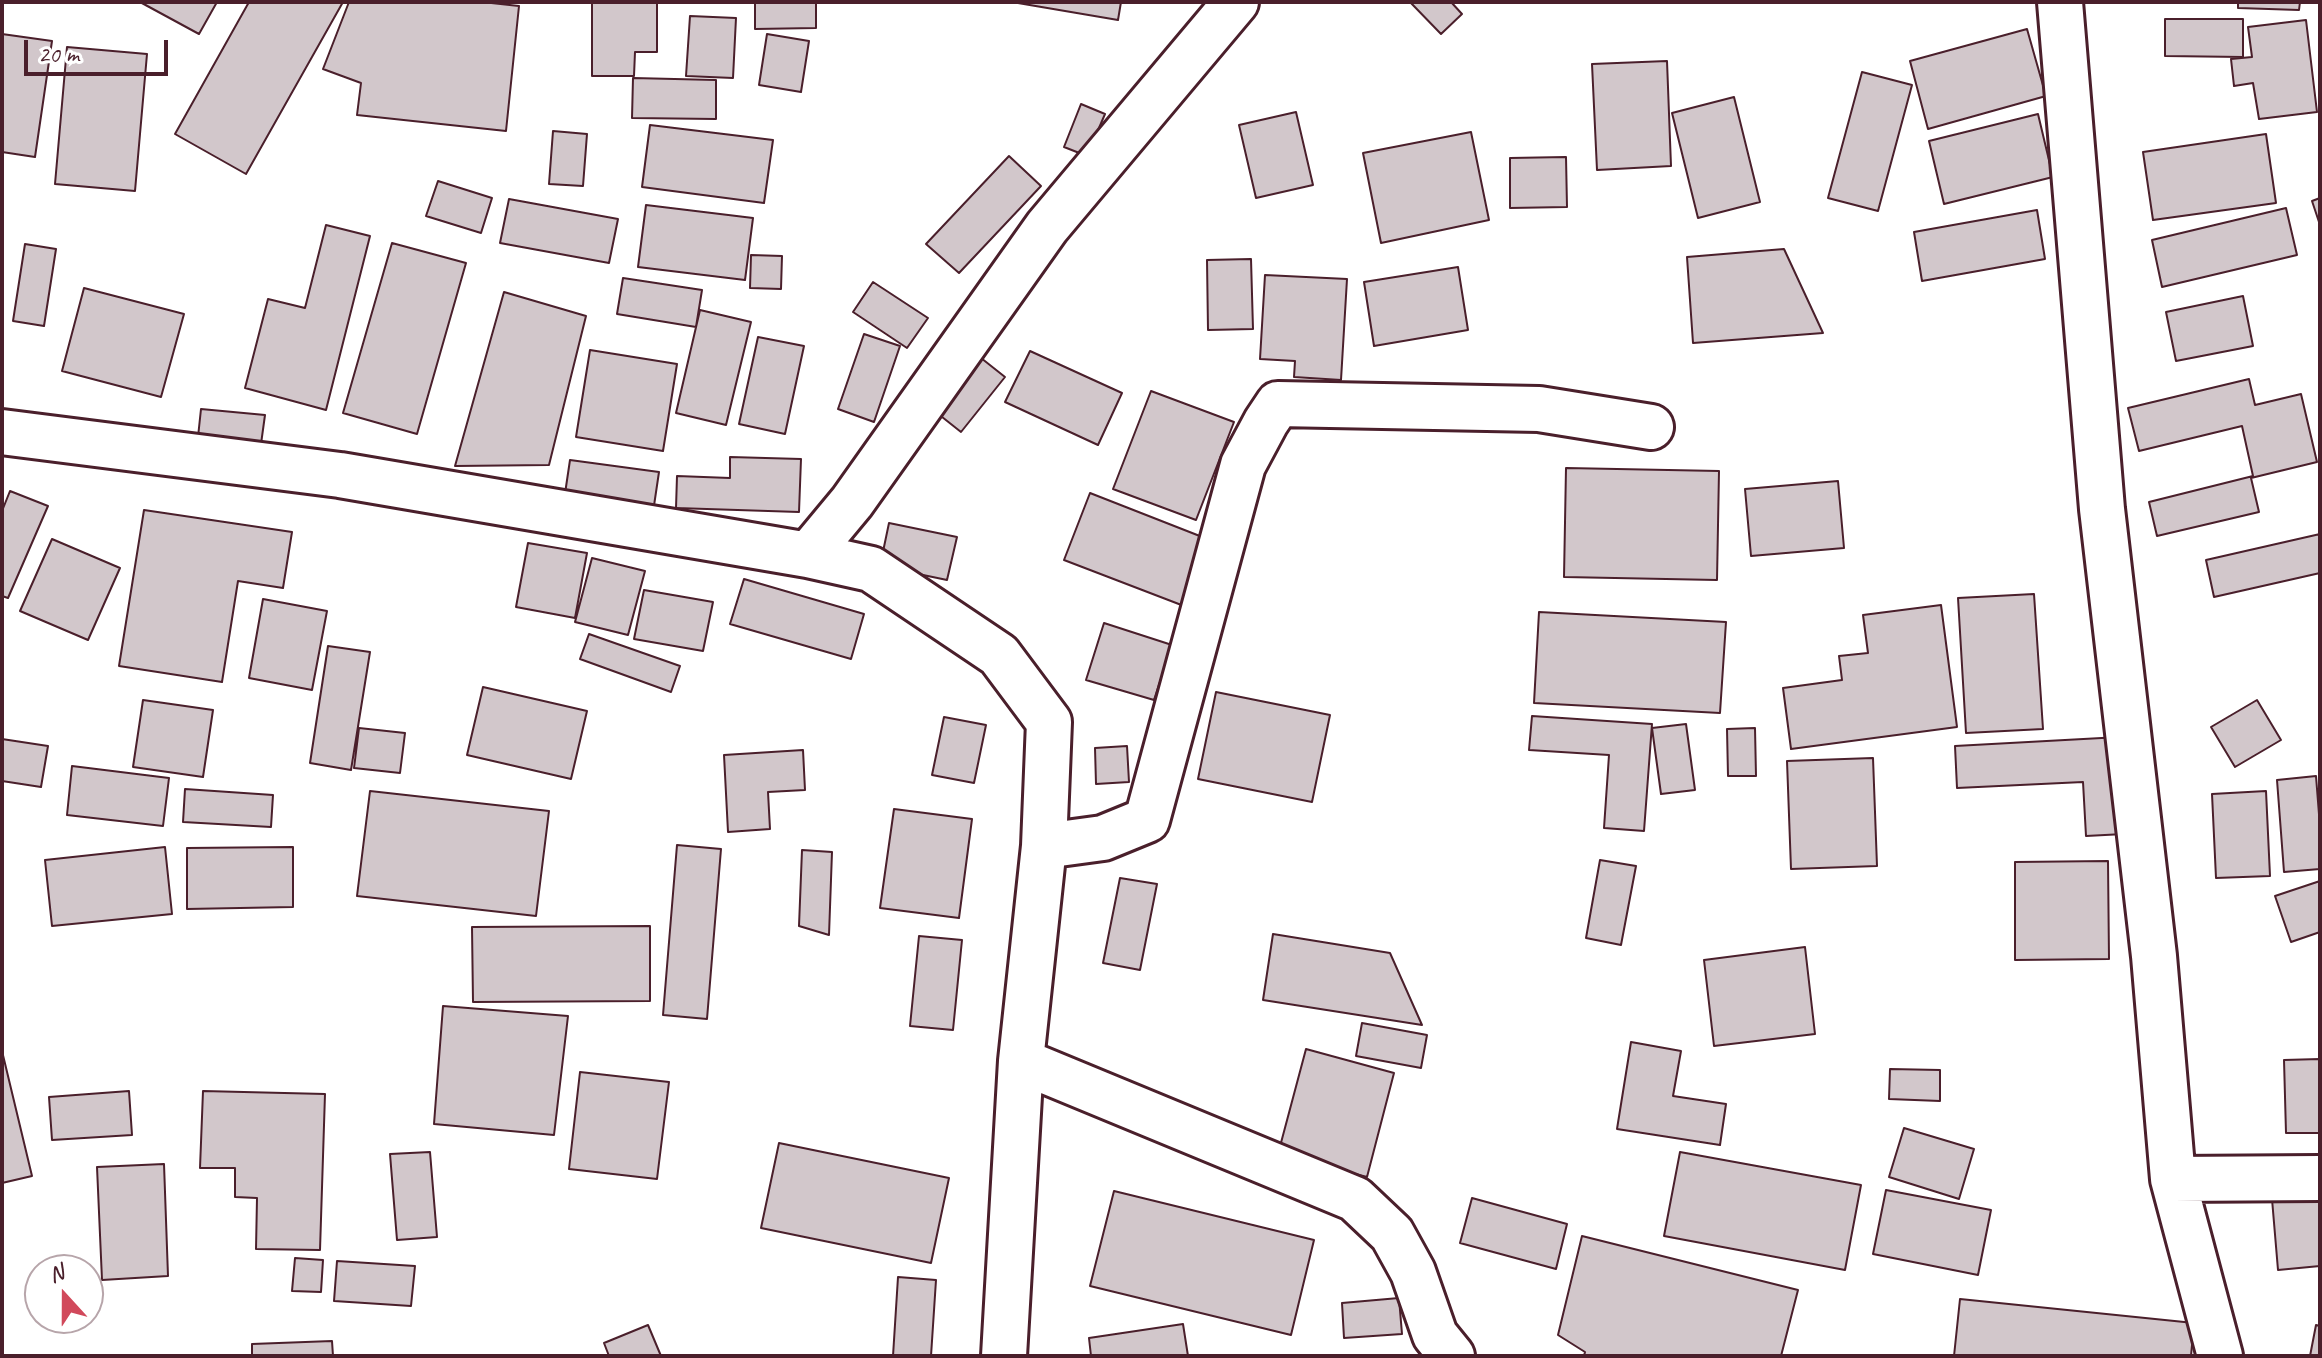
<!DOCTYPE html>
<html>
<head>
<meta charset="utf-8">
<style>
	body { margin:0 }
	#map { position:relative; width:2322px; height:1358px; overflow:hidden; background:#fff; font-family:Caveat,sans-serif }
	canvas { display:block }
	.frame { position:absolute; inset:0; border:4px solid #4a1f2b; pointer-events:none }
	.north { position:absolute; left:24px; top:1254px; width:80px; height:80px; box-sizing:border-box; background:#fff; border:2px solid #b7a5aa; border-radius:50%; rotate:339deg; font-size:22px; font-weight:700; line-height:32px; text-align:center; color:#4a1f2b }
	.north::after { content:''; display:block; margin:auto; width:28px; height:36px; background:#d1495b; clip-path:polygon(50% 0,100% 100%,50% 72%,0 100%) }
	.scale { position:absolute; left:24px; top:40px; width:144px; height:36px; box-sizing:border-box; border:4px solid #4a1f2b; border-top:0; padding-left:10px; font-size:24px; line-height:28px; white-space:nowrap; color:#4a1f2b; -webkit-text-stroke:6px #fff; paint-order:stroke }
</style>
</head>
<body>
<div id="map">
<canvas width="2322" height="1358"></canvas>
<div class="frame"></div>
<div class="north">N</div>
<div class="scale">20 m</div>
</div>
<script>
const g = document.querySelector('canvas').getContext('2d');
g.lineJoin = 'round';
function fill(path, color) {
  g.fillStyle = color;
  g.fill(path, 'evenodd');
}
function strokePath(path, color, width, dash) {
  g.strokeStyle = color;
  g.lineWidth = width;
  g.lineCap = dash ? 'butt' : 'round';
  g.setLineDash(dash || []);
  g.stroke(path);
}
const building = new Path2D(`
	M 140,2 L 217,2 L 199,34 Z
	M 249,2 L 343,2 L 246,174 L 175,134 Z
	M 349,2 L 482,2 L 519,6 L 506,131 L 357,115 L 361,83 L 323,69 Z
	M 592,2 L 657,2 L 657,52 L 635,52 L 634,76 L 592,76 Z
	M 755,2 L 816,2 L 816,28 L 755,29 Z
	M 1012,2 L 1121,2 L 1118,20 Z
	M 1410,2 L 1451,2 L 1462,14 L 1441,34 Z
	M 2238,2 L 2300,2 L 2299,10 L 2238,8 Z
	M 690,16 L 736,18 L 733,78 L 686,76 Z
	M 2165,19 L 2243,19 L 2243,57 L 2165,56 Z
	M 2306,20 L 2317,112 L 2259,119 L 2253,83 L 2234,86 L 2231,59 L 2252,57 L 2248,27 Z
	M 2027,29 L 2046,96 L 1928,129 L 1910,61 Z
	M 2,34 L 52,41 L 35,157 L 2,152 Z
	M 767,34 L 809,41 L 801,92 L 759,85 Z
	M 67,47 L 147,54 L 135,191 L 55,184 Z
	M 1667,61 L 1671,166 L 1597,170 L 1592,64 Z
	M 1862,72 L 1912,85 L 1878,211 L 1828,198 Z
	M 633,78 L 716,80 L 716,119 L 632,118 Z
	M 1734,97 L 1760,202 L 1698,218 L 1672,113 Z
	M 1081,104 L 1105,114 L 1087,156 L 1064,147 Z
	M 1296,112 L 1313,185 L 1256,198 L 1239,125 Z
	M 2038,114 L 2053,177 L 1944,204 L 1929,141 Z
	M 650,125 L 773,140 L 764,203 L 642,187 Z
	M 553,131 L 587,134 L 583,186 L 549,184 Z
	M 1471,132 L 1489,220 L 1381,243 L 1363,153 Z
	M 2266,134 L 2276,203 L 2153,220 L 2143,152 Z
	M 1009,156 L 1041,186 L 959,273 L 926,244 Z
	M 1566,157 L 1567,207 L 1510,208 L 1510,158 Z
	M 438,181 L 492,198 L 481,233 L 426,216 Z
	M 2320,198 L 2320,225 L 2312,201 Z
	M 509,199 L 618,219 L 609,263 L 500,243 Z
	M 646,205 L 753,218 L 745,280 L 638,267 Z
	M 2286,208 L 2297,255 L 2162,287 L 2152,240 Z
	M 2037,210 L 2045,259 L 1922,281 L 1914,232 Z
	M 326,225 L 370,236 L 326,410 L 245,388 L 268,299 L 305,308 Z
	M 392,243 L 466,263 L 417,434 L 343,413 Z
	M 25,244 L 56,249 L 44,326 L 13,321 Z
	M 1784,249 L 1823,333 L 1693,343 L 1687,257 Z
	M 751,255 L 782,256 L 781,289 L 750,288 Z
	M 1251,259 L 1253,329 L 1208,330 L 1207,260 Z
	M 1458,267 L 1468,330 L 1374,346 L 1364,282 Z
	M 1265,275 L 1347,279 L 1341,380 L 1294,377 L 1295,361 L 1260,359 Z
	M 623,278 L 702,290 L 696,327 L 617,314 Z
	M 873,282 L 928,318 L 907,348 L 853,312 Z
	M 84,288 L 184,314 L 161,397 L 62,371 Z
	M 504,292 L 586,316 L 549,465 L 455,466 Z
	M 2243,296 L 2253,346 L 2176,361 L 2166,312 Z
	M 700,310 L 751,322 L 726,425 L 676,413 Z
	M 864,334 L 900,346 L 874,422 L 838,409 Z
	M 758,337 L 804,346 L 785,434 L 739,424 Z
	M 590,350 L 677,364 L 663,451 L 576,437 Z
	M 1030,351 L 1122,393 L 1098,445 L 1005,402 Z
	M 976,354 L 1005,377 L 961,432 L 932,409 Z
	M 2249,379 L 2255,405 L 2301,394 L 2317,462 L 2251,478 L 2259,512 L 2157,536 L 2149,502 L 2253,476 L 2242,426 L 2139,451 L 2128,408 Z
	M 1151,391 L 1234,422 L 1196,520 L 1113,489 Z
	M 201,409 L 265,415 L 261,444 L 198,437 Z
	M 730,457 L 801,459 L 799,512 L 676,508 L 677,476 L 730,478 Z
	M 570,460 L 659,472 L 652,519 L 563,507 Z
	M 1566,468 L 1719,471 L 1717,580 L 1564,577 Z
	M 1838,481 L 1844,548 L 1751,556 L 1745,489 Z
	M 10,491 L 48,506 L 8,598 L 2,596 L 2,511 Z
	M 1090,493 L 1210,540 L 1184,606 L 1064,560 Z
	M 144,510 L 292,532 L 283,588 L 238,581 L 222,682 L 119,666 Z
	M 889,523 L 957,537 L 947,580 L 880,566 Z
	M 2320,534 L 2320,573 L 2214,597 L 2206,560 Z
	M 52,539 L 120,568 L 88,640 L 20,611 Z
	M 528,543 L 587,553 L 575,618 L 516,607 Z
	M 592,558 L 645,571 L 628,635 L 575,622 Z
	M 744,579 L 864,614 L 851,659 L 730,624 Z
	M 644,590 L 713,602 L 703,651 L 634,639 Z
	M 2034,594 L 2043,729 L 1966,733 L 1958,598 Z
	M 263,599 L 327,611 L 312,690 L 249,678 Z
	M 1941,605 L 1957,727 L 1791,749 L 1783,688 L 1842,680 L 1839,656 L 1868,653 L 1863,615 Z
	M 1539,612 L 1726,622 L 1720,713 L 1534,703 Z
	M 1104,623 L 1172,645 L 1154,700 L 1086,680 Z
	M 589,634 L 680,666 L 671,692 L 580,659 Z
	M 328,646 L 370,652 L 351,770 L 310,763 Z
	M 483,687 L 587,711 L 571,779 L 467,755 Z
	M 1216,692 L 1330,715 L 1312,802 L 1198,779 Z
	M 143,700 L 213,710 L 203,777 L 133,767 Z
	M 2257,700 L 2281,740 L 2235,767 L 2211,727 Z
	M 1532,716 L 1652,724 L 1644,831 L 1604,828 L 1609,755 L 1529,750 Z
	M 944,717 L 986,725 L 974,783 L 932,775 Z
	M 1686,724 L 1695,790 L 1661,794 L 1652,728 Z
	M 359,728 L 405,733 L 400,773 L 354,768 Z
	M 1755,728 L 1756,776 L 1728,776 L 1727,729 Z
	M 2120,737 L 2124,834 L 2086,836 L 2083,782 L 1957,788 L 1955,746 Z
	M 2,739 L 48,746 L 41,787 L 2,781 Z
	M 1127,746 L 1129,782 L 1096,784 L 1095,748 Z
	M 803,750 L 805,790 L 768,792 L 770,829 L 728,832 L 724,755 Z
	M 1873,758 L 1877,866 L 1791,869 L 1787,761 Z
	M 72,766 L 169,778 L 163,826 L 67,815 Z
	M 2316,776 L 2320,827 L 2320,869 L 2284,872 L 2277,780 Z
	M 185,789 L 273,795 L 271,827 L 183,822 Z
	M 370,791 L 549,811 L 536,916 L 357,896 Z
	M 2266,791 L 2270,876 L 2216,878 L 2212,794 Z
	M 894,809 L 972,819 L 959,918 L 880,908 Z
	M 677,845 L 721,849 L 707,1019 L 663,1015 Z
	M 165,847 L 172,914 L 52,926 L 45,860 Z
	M 293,847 L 293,907 L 187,909 L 187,848 Z
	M 802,850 L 832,852 L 829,935 L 799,926 Z
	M 1600,860 L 1636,866 L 1621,945 L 1586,938 Z
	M 2108,861 L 2109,959 L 2015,960 L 2015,862 Z
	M 1120,878 L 1157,884 L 1140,970 L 1103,963 Z
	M 2320,881 L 2320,932 L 2291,942 L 2275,896 Z
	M 650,926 L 650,1001 L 473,1002 L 472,927 Z
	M 1273,934 L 1390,953 L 1422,1025 L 1263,1000 Z
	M 919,936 L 962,940 L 953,1030 L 910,1026 Z
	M 1805,947 L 1815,1034 L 1714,1046 L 1704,960 Z
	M 443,1006 L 568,1016 L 554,1135 L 434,1124 Z
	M 1362,1023 L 1427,1035 L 1421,1068 L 1356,1056 Z
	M 1631,1042 L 1681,1051 L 1673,1096 L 1726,1104 L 1720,1145 L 1617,1129 Z
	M 1306,1049 L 1394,1073 L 1367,1177 L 1278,1154 Z
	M 2,1051 L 32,1176 L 2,1183 Z
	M 2320,1059 L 2320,1133 L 2286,1133 L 2284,1060 Z
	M 1890,1069 L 1940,1070 L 1940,1101 L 1889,1099 Z
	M 580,1072 L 669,1082 L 657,1179 L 569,1169 Z
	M 129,1091 L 132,1135 L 52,1140 L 49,1097 Z
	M 203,1091 L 325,1094 L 320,1250 L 256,1249 L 257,1198 L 235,1197 L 235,1168 L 200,1168 Z
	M 1904,1128 L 1974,1149 L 1959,1199 L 1889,1177 Z
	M 779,1143 L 949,1178 L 931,1263 L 761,1228 Z
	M 430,1152 L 437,1237 L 397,1240 L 390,1154 Z
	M 1680,1152 L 1861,1185 L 1845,1270 L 1664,1236 Z
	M 164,1164 L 168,1276 L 102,1280 L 97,1167 Z
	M 1886,1190 L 1991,1210 L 1978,1275 L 1873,1254 Z
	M 1114,1191 L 1314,1240 L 1291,1335 L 1090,1286 Z
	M 2320,1196 L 2320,1266 L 2278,1270 L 2272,1199 Z
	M 1472,1198 L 1567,1224 L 1556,1269 L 1460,1243 Z
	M 1582,1236 L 1798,1290 L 1781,1356 L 1584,1356 L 1585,1352 L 1558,1335 Z
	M 295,1258 L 323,1260 L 321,1292 L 292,1291 Z
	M 337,1261 L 415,1266 L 411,1306 L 334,1301 Z
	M 898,1277 L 936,1280 L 931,1356 L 893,1356 Z
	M 1399,1298 L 1402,1334 L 1344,1338 L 1342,1303 Z
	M 1960,1299 L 2194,1323 L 2191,1356 L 1954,1356 Z
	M 1183,1324 L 1188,1356 L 1091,1356 L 1089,1338 Z
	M 648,1325 L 661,1356 L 609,1356 L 604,1343 Z
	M 2316,1325 L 2320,1326 L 2320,1356 L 2310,1356 Z
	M 332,1341 L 333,1356 L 252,1356 L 252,1344 Z`);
const street = new Path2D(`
	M 2060,2 L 2102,509 L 2154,956 L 2173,1179 L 2220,1356
	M 2,432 L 340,475 L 808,555 L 871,569 L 999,655 L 1049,722 L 1044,846 L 1021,1061 L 1004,1356
	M 808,555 L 852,502 L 1047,227 L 1236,2
	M 1044,846 L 1103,838 L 1147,820 L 1243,465 L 1266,422 L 1278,404 L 1539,409 L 1651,427
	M 1021,1061 L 1355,1199 L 1392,1234 L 1413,1272 L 1435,1335 L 1452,1356
	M 2173,1179 L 2320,1178`);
fill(building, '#d2c7cb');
strokePath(building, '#4a1f2b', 2);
strokePath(street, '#4a1f2b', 50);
strokePath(street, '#fff', 44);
</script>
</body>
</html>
